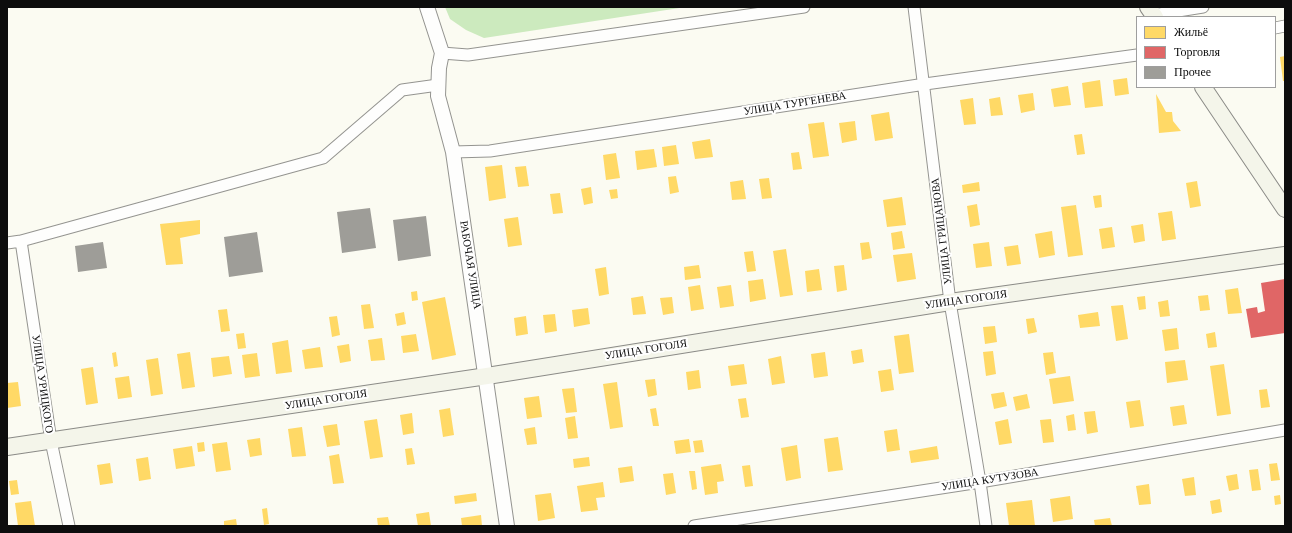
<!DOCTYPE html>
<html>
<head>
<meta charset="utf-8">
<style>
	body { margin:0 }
	#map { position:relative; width:1292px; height:533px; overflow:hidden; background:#fbfbf2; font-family:"Times New Roman",serif }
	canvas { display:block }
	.frame { position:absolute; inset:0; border:8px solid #0d0d0d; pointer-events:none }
	.legend { position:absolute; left:1136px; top:16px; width:140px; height:72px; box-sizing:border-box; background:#fff; border:1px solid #9e9e9e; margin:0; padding:5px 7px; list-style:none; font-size:12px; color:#0d0d0d }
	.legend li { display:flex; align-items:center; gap:8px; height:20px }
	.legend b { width:20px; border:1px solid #9e9e9e }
</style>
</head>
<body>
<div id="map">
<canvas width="1292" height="533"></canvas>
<div class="frame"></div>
<ul class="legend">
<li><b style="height:11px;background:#ffd966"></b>Жильё</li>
<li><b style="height:11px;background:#e06666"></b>Торговля</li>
<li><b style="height:11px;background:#9e9d98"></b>Прочее</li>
</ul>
</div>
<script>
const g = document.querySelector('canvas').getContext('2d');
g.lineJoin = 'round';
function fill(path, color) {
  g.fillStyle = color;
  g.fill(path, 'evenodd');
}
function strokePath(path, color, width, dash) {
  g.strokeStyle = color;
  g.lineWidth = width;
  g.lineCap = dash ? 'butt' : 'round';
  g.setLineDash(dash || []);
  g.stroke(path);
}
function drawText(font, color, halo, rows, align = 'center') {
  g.font = font + ' "Times New Roman",serif';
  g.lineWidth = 4;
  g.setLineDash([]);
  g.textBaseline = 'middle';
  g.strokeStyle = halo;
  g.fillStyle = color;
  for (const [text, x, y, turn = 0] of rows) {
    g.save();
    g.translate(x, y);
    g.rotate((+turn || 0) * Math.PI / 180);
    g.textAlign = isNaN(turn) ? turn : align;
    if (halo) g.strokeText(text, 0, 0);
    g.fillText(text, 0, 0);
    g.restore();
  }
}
const forest = new Path2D(`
	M 445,7 L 686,7 L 484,38 L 466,30 L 450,19 Z`);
const homes = new Path2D(`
	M 1285,56 L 1285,81 L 1283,81 L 1280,57 Z
	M 1127,78 L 1129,94 L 1115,96 L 1113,80 Z
	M 1100,80 L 1103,106 L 1085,108 L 1082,83 Z
	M 1068,86 L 1071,105 L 1054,107 L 1051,89 Z
	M 1033,93 L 1035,110 L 1021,113 L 1018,95 Z
	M 1156,94 L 1166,112 L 1172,112 L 1173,121 L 1181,131 L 1159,133 Z
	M 1000,97 L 1003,115 L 991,116 L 989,99 Z
	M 973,98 L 976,124 L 964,125 L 960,100 Z
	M 889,112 L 893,138 L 875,141 L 871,115 Z
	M 855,121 L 857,140 L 842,143 L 839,123 Z
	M 824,122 L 829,156 L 813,158 L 808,124 Z
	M 1082,134 L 1085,154 L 1077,155 L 1074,135 Z
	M 710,139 L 713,157 L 695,159 L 692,142 Z
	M 676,145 L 679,164 L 664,166 L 662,147 Z
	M 654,149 L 657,167 L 637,170 L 635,151 Z
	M 799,152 L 802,169 L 793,170 L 791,153 Z
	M 616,153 L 620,178 L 606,180 L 603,155 Z
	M 502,165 L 506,198 L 489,201 L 485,167 Z
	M 526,166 L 529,186 L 518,187 L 515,167 Z
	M 676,176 L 679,192 L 670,194 L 668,177 Z
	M 769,178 L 772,198 L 762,199 L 759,179 Z
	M 743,180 L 746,199 L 732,200 L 730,182 Z
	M 1197,181 L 1201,206 L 1190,208 L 1186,183 Z
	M 979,182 L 980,191 L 963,193 L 962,185 Z
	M 591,187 L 593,203 L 584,205 L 581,189 Z
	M 617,189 L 618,198 L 611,199 L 609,190 Z
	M 560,193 L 563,213 L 553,214 L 550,194 Z
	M 1101,195 L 1102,207 L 1095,208 L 1093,196 Z
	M 902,197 L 906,225 L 887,227 L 883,200 Z
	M 977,204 L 980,225 L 970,227 L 967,206 Z
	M 1076,205 L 1083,255 L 1068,257 L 1061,207 Z
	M 1172,211 L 1176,239 L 1162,241 L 1158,213 Z
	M 518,217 L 522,245 L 508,247 L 504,219 Z
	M 200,220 L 200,234 L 180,238 L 183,264 L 166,265 L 160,224 Z
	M 1143,224 L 1145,241 L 1134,243 L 1131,226 Z
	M 1112,227 L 1115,247 L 1102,249 L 1099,229 Z
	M 902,231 L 905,248 L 893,250 L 891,233 Z
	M 1052,231 L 1055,255 L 1039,258 L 1035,234 Z
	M 869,242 L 872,258 L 862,260 L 860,243 Z
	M 989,242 L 992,266 L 976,268 L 973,244 Z
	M 1018,245 L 1021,264 L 1007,266 L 1004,247 Z
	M 786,249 L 793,295 L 780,297 L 773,251 Z
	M 753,251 L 756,271 L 747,272 L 744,252 Z
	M 912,253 L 916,279 L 897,282 L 893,255 Z
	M 699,265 L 701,278 L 685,280 L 684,267 Z
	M 844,265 L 847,290 L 837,292 L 834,266 Z
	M 606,267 L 609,294 L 599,296 L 595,269 Z
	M 819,269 L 822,290 L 807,292 L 805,271 Z
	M 763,279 L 766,299 L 750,302 L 748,281 Z
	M 700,285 L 704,309 L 691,311 L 688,287 Z
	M 731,285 L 734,306 L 720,308 L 717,287 Z
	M 1238,288 L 1242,313 L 1228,314 L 1225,290 Z
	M 417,291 L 418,300 L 412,301 L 411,292 Z
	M 1208,295 L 1210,310 L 1200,311 L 1198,296 Z
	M 643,296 L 646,314 L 633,315 L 631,298 Z
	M 1145,296 L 1146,309 L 1139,310 L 1137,297 Z
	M 445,297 L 456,355 L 432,360 L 422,302 Z
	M 672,297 L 674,313 L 663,315 L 660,298 Z
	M 1168,300 L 1170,316 L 1160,317 L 1158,302 Z
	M 370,304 L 374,328 L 364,329 L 361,305 Z
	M 1123,305 L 1128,339 L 1116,341 L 1111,306 Z
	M 588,308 L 590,324 L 574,327 L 572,310 Z
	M 227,309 L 230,331 L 221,332 L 218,310 Z
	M 404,312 L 406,324 L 397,326 L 395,314 Z
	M 1098,312 L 1100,326 L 1080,328 L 1078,315 Z
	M 555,314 L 557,331 L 545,333 L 543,315 Z
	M 337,316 L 340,335 L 332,337 L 329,317 Z
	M 526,316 L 528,334 L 516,336 L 514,318 Z
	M 1034,318 L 1037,332 L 1028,334 L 1026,319 Z
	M 995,326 L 997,342 L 985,344 L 983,327 Z
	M 1177,328 L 1179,349 L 1165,351 L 1162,330 Z
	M 1215,332 L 1217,347 L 1208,348 L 1206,334 Z
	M 244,333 L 246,348 L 238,349 L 236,334 Z
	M 416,334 L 419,351 L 403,353 L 401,336 Z
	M 909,334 L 914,372 L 899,374 L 894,336 Z
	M 382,338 L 385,360 L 371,361 L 368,340 Z
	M 288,340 L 292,372 L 276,374 L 272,343 Z
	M 349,344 L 351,361 L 340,363 L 337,346 Z
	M 320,347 L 323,367 L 305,369 L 302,350 Z
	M 862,349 L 864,362 L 853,364 L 851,351 Z
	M 993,351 L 996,374 L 986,376 L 983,352 Z
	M 116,352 L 118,366 L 114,367 L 112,353 Z
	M 190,352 L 195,387 L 182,389 L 177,354 Z
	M 825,352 L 828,376 L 814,378 L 811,354 Z
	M 1053,352 L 1056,373 L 1046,375 L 1043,353 Z
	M 257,353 L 260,376 L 245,378 L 242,355 Z
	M 229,356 L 232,374 L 213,377 L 211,358 Z
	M 781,356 L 785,383 L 772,385 L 768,359 Z
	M 158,358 L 163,394 L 151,396 L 146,360 Z
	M 1185,360 L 1188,380 L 1167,383 L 1165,362 Z
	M 744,364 L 747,384 L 731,386 L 728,366 Z
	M 1224,364 L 1231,414 L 1217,416 L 1210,366 Z
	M 93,367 L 98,403 L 86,405 L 81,369 Z
	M 891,369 L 894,390 L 881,392 L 878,371 Z
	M 699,370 L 701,388 L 688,390 L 686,372 Z
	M 129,376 L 132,397 L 118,399 L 115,378 Z
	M 1070,376 L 1074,401 L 1053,404 L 1049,379 Z
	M 655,379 L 657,395 L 648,397 L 645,380 Z
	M 18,382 L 21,406 L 7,408 L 7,383 Z
	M 617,382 L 623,427 L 610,429 L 603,384 Z
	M 574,388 L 577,412 L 566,413 L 562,389 Z
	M 1267,389 L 1270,407 L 1261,408 L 1259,390 Z
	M 1004,392 L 1007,406 L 994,409 L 991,394 Z
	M 1027,394 L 1030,408 L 1016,411 L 1013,397 Z
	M 539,396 L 542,417 L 527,419 L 524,398 Z
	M 746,398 L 749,417 L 741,418 L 738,399 Z
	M 1140,400 L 1144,426 L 1130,428 L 1126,402 Z
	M 1184,405 L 1187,424 L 1173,426 L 1170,407 Z
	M 450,408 L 454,435 L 443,437 L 439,410 Z
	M 656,408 L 659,426 L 653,426 L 650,409 Z
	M 1095,411 L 1098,432 L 1087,434 L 1084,412 Z
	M 412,413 L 414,433 L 403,435 L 400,415 Z
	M 1074,414 L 1076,430 L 1068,431 L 1066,416 Z
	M 575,416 L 578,438 L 568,439 L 565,418 Z
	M 377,419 L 383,457 L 370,459 L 364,421 Z
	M 1008,419 L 1012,443 L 999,445 L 995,422 Z
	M 1051,419 L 1054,442 L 1043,443 L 1040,420 Z
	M 337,424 L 340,445 L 327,447 L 323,426 Z
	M 302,427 L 306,456 L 292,457 L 288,429 Z
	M 535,427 L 537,444 L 527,445 L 524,429 Z
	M 897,429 L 900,450 L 887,452 L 884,431 Z
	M 838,437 L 843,470 L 828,472 L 824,439 Z
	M 260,438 L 262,455 L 250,457 L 247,440 Z
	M 689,439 L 691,452 L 676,454 L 674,441 Z
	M 702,440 L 704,452 L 695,453 L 693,441 Z
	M 204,442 L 205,451 L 198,452 L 197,443 Z
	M 227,442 L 231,470 L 216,472 L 212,444 Z
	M 797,445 L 801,478 L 786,481 L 781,448 Z
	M 192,446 L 195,466 L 176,469 L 173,449 Z
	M 937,446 L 939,459 L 911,463 L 909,451 Z
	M 412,448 L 415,464 L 407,465 L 405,449 Z
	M 339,454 L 344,483 L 333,484 L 329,456 Z
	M 148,457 L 151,479 L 139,481 L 136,459 Z
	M 589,457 L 590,466 L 574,468 L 573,459 Z
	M 110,463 L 113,483 L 100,485 L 97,465 Z
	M 1277,463 L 1280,480 L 1271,481 L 1269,464 Z
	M 721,464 L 724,481 L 717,482 L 718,493 L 705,495 L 701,467 Z
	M 750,465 L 753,486 L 745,487 L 742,466 Z
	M 632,466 L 634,481 L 620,483 L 618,468 Z
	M 1258,469 L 1261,490 L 1252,491 L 1249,470 Z
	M 689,471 L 695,471 L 697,489 L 692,490 Z
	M 673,473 L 676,493 L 666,495 L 663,474 Z
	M 1237,474 L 1239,489 L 1229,491 L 1226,476 Z
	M 1194,477 L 1196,495 L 1185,496 L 1182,479 Z
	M 17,480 L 19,494 L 11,495 L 9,481 Z
	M 603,482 L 605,497 L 596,498 L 598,510 L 581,512 L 577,486 Z
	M 1149,484 L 1151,504 L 1139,505 L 1136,486 Z
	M 476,493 L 477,501 L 455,504 L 454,496 Z
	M 551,493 L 555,518 L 538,521 L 535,495 Z
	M 1280,495 L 1281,504 L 1275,505 L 1274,496 Z
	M 1070,496 L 1073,519 L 1053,522 L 1050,499 Z
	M 1220,499 L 1222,512 L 1212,514 L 1210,501 Z
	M 1032,500 L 1035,526 L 1009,526 L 1006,503 Z
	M 31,501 L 35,526 L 18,526 L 15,503 Z
	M 267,508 L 269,524 L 264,525 L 262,509 Z
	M 429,512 L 431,526 L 418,526 L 416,514 Z
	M 481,515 L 482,526 L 462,526 L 461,518 Z
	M 388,517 L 390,526 L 378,526 L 377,518 Z
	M 1110,518 L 1112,526 L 1095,526 L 1094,520 Z
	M 236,519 L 237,526 L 224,526 L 224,521 Z`);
const shops = new Path2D(`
	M 1285,279 L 1285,333 L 1251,338 L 1246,309 L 1257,307 L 1258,313 L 1265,311 L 1261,283 Z`);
const building = new Path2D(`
	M 370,208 L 376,248 L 342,253 L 337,212 Z
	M 426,216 L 431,256 L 398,261 L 393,220 Z
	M 257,232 L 263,272 L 229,277 L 224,237 Z
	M 103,242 L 107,268 L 78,272 L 75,246 Z`);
const minor = new Path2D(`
	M 914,7 L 950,302 L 980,482 L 986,526
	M 1153,15 L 1203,7
	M 1275,28 L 1285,26
	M 442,53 L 468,55 L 804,7
	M 453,152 L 490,151 L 925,84 L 1137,55
	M 21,241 L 51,441 L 69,526
	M 7,243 L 21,241 L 323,158 L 402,90 L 438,85
	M 694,526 L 980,482 L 1285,430`);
const tertiary = new Path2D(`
	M 427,7 L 442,53 L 439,68 L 438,96 L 453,152 L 507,526`);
const secondary = new Path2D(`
	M 1148,7 L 1155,17
	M 1203,87 L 1285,209
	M 7,447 L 487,376 L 950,302 L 1285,255`);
const streetNames = [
	["УЛИЦА ТУРГЕНЕВА",795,104,-9],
	["УЛИЦА ГРИЦАНОВА",942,231,-97],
	["РАБОЧАЯ УЛИЦА",470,265,81],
	["УЛИЦА ГОГОЛЯ",966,300,-8],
	["УЛИЦА ГОГОЛЯ",646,350,-9],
	["УЛИЦА УРИЦКОГО",42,384,82],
	["УЛИЦА ГОГОЛЯ",326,400,-9],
	["УЛИЦА КУТУЗОВА",990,480,-9]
];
fill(forest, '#cceabe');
fill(homes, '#ffd966');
fill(shops, '#e06666');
fill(building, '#9e9d98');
strokePath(minor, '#949490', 13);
strokePath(tertiary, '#949490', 16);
strokePath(secondary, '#8b8b87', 18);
strokePath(minor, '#fefefd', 11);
strokePath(tertiary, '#fefefd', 14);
strokePath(secondary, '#f4f5ea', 16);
drawText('11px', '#0d0d0d', '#fff', streetNames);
</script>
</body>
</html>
